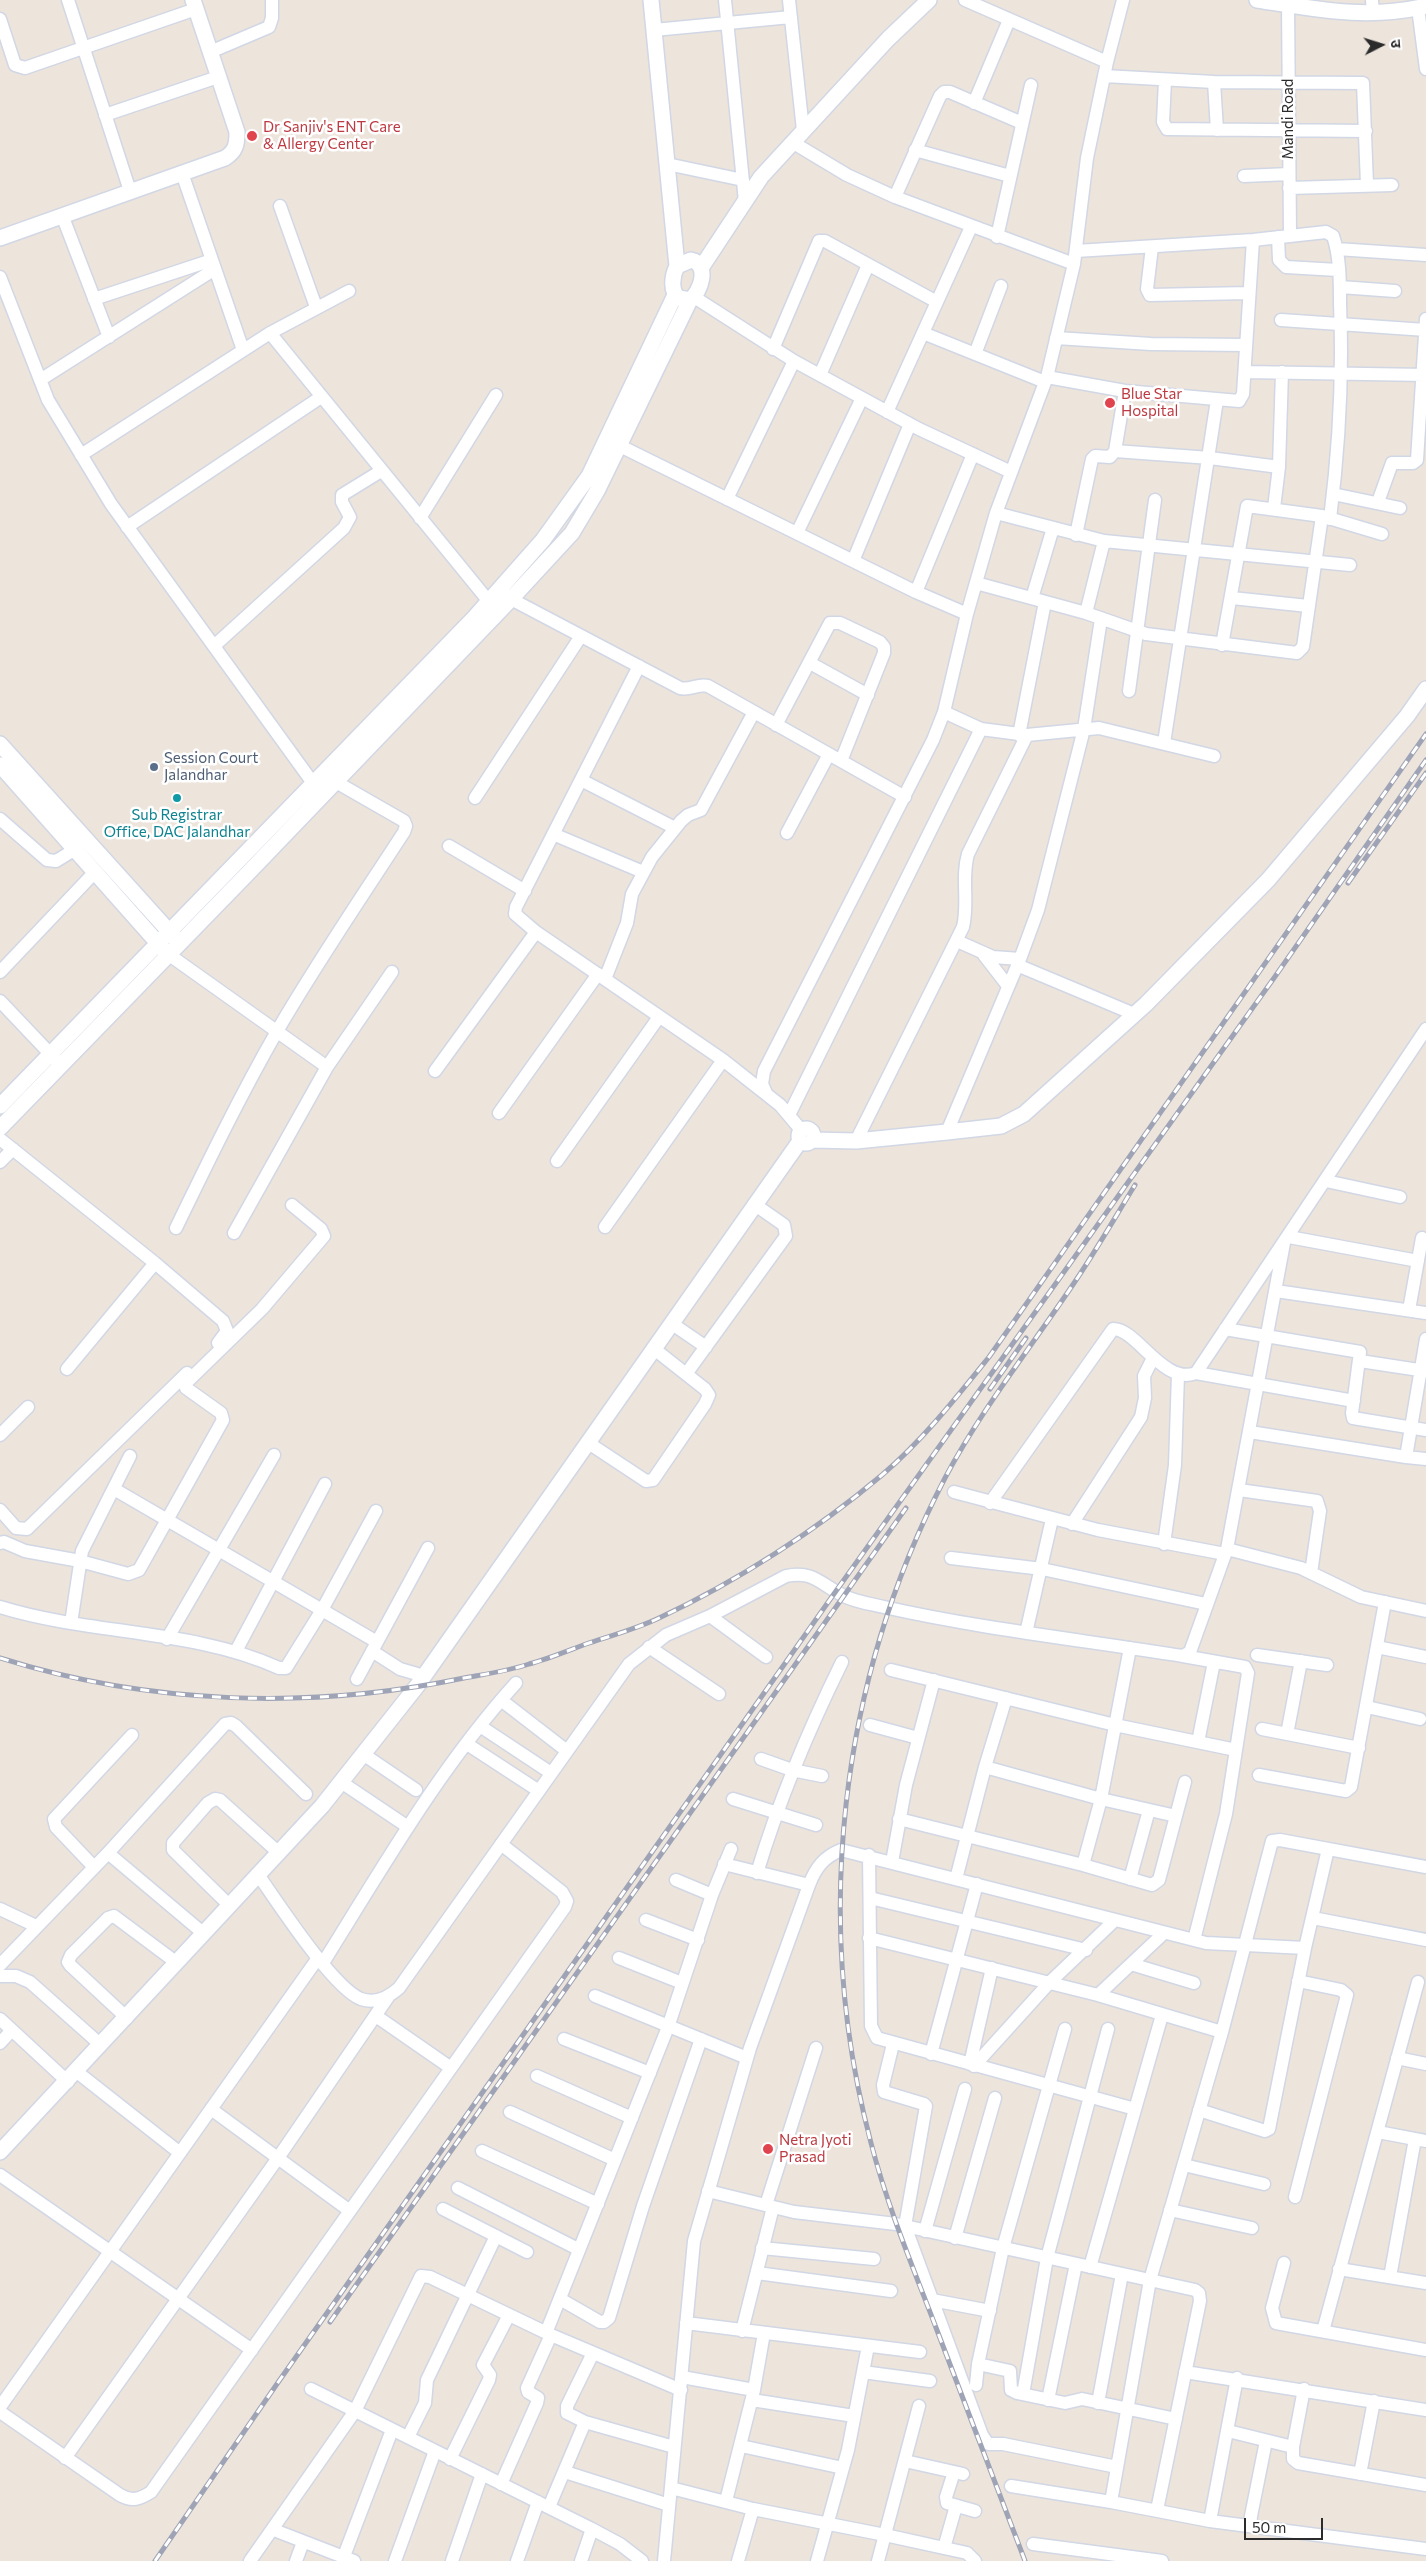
<!DOCTYPE html>
<html>
<head>
<meta charset="utf-8">
<style>
	body { margin:0 }
	#map { position:relative; width:1426px; height:2561px; overflow:hidden; background:#ede4dc; font-family:Commissioner,"Noto Sans Devanagari",sans-serif }
	canvas { display:block }
	.north { position:absolute; left:1356px; top:20px; width:50px; height:50px; -webkit-text-stroke:4px #fff; paint-order:stroke; rotate:85deg; font-size:14px; font-weight:700; line-height:20px; text-align:center; color:#2b2b2b }
	.north::after { content:''; display:block; margin:auto; width:18px; height:22px; background:#2b2b2b; clip-path:polygon(50% 0,100% 100%,50% 72%,0 100%) }
	.scale { position:absolute; left:1244px; top:2518px; width:79px; height:22px; box-sizing:border-box; border:2px solid #2b2b2b; border-top:0; padding-left:6px; font-size:15px; line-height:18px; white-space:nowrap; color:#2b2b2b; -webkit-text-stroke:4px #fff; paint-order:stroke }
</style>
</head>
<body>
<div id="map">
<canvas width="1426" height="2561"></canvas>
<div class="north">उ</div>
<div class="scale">50 m</div>
</div>
<script>
const g = document.querySelector('canvas').getContext('2d');
g.lineJoin = 'round';
function strokePath(path, color, width, dash) {
  g.strokeStyle = color;
  g.lineWidth = width;
  g.lineCap = dash ? 'butt' : 'round';
  g.setLineDash(dash || []);
  g.stroke(path);
}
function drawText(font, color, halo, rows, align = 'center') {
  g.font = font + ' Commissioner,sans-serif';
  g.lineWidth = 5;
  g.setLineDash([]);
  g.textBaseline = 'middle';
  g.strokeStyle = halo;
  g.fillStyle = color;
  for (const [text, x, y, turn = 0] of rows) {
    g.save();
    g.translate(x, y);
    g.rotate((+turn || 0) * Math.PI / 180);
    g.textAlign = isNaN(turn) ? turn : align;
    if (halo) g.strokeText(text, 0, 0);
    g.fillText(text, 0, 0);
    g.restore();
  }
}
const minor = new Path2D(`
	M 68,0 L 130,191
	M 725,0 L 745,202
	M 789,0 L 803,130
	M 965,0 L 1107,62
	M 1372,0 L 1373,13
	M 1288,4 L 1290,234
	M 1418,8 L 1426,69
	M 0,19 L 15,65 L 25,68 L 196,9
	M 654,30 L 791,17
	M 210,52 L 269,27 L 272,18 L 272,0
	M 1104,76 L 1214,82 L 1363,83 L 1367,185
	M 1165,80 L 1163,122 L 1167,129 L 1366,131
	M 1214,82 L 1217,130
	M 974,103 L 1009,20
	M 105,115 L 218,77
	M 792,142 L 847,175 L 895,197 L 1074,264
	M 915,150 L 1010,176
	M 667,164 L 743,180
	M 182,173 L 243,350
	M 1244,176 L 1289,174
	M 1289,188 L 1392,185
	M 895,197 L 940,96 L 944,92 L 950,92 L 1022,123
	M 280,206 L 316,307
	M 62,215 L 109,337
	M 997,237 L 1031,85
	M 1278,237 L 1279,260 L 1286,267 L 1338,270
	M 1152,247 L 1147,289 L 1150,295 L 1249,293
	M 1337,249 L 1426,255
	M 1076,251 L 1253,240 L 1326,232 L 1333,236 C 1340,256 1340,282 1340,304 C 1343,375 1339,448 1330,519
	M 0,277 L 48,400 L 111,504 L 318,790
	M 1340,287 L 1395,291
	M 694,297 L 794,361 L 919,429 L 1011,472
	M 94,299 L 212,260
	M 1281,320 L 1426,330
	M 270,333 L 495,609
	M 923,333 L 1045,382
	M 1056,338 L 1151,344 L 1246,345
	M 773,349 L 819,241 L 825,241 L 937,302
	M 975,354 L 1001,286
	M 1245,372 L 1426,375
	M 820,375 L 868,265
	M 1047,377 L 1125,391 L 1239,401 L 1243,394 L 1253,240
	M 40,380 L 215,269
	M 887,412 L 971,227
	M 612,442 L 916,592 L 967,614
	M 1115,451 L 1210,458 L 1279,467
	M 81,455 L 270,333 L 349,291
	M 1333,494 L 1400,508
	M 727,499 L 794,361
	M 1378,502 L 1392,463 L 1413,463 L 1417,460 L 1426,319
	M 1274,508 L 1279,467 L 1282,372
	M 996,513 L 1104,541 L 1350,565
	M 420,518 L 496,395
	M 127,527 L 321,397
	M 797,533 L 862,398
	M 1076,535 L 1092,459 L 1095,456 L 1110,457 L 1115,451 L 1125,391
	M 853,561 L 910,424
	M 976,583 L 1086,613 L 1146,634 L 1297,653 L 1303,647 L 1322,516
	M 916,592 L 973,454
	M 504,593 L 511,599 L 680,688 C 690,691 698,683 708,686 L 905,797
	M 1032,598 L 1053,528
	M 1232,598 L 1308,606
	M 1086,613 L 1104,541
	M 1222,645 L 1247,506 L 1322,516 L 1382,534
	M 214,646 L 344,528 L 350,517 L 342,502 L 342,495 L 381,471
	M 810,663 L 868,695
	M 639,666 L 516,907 L 515,914 L 536,932 L 723,1060 L 780,1105 L 802,1131
	M 1129,691 L 1155,500
	M 776,725 L 830,623 L 840,623 L 880,642 L 884,647 L 884,653 L 841,761
	M 981,729 L 1027,735 L 1099,728 L 1214,756
	M 1019,735 L 1045,602
	M 1164,743 L 1217,400
	M 581,780 L 675,828
	M 475,798 L 581,636
	M 0,819 L 47,860 L 56,861 L 74,850
	M 787,833 L 829,754
	M 553,834 L 643,872
	M 449,846 L 525,891
	M 957,941 L 993,957 L 1020,959
	M 168,954 L 327,1067
	M 984,955 L 1008,986
	M 1017,965 L 1134,1014
	M 0,972 L 94,873
	M 605,979 L 627,923 L 632,894 L 652,857 L 681,821 L 688,815 L 701,810 L 754,712
	M 0,1001 L 57,1061
	M 435,1071 L 536,932
	M 766,1093 L 762,1084 L 764,1071 L 933,740 L 944,712 L 967,614 L 996,513 L 1047,377 L 1074,264 L 1087,158 L 1107,62 L 1123,0
	M 499,1113 L 598,974
	M 789,1115 L 981,729 L 944,712
	M 947,1132 L 1020,959 L 1038,910 L 1084,729 L 1101,619
	M 0,1139 L 155,1263 L 223,1321 L 227,1331 L 218,1343
	M 856,1141 L 963,927 C 969,902 961,878 968,854 L 1027,735
	M 557,1161 L 659,1017
	M 0,1162 L 13,1149
	M 1326,1181 L 1400,1197
	M 605,1227 L 723,1060
	M 176,1228 C 208,1162 240,1096 276,1033 C 316,964 361,898 404,832 L 406,826 L 404,821 L 336,782
	M 234,1233 L 327,1067 L 392,972
	M 1289,1237 L 1418,1261
	M 1276,1291 L 1426,1313
	M 1409,1310 L 1422,1238
	M 671,1323 L 706,1347
	M 1225,1329 L 1360,1352 L 1352,1413 L 1353,1418 L 1426,1430
	M 1360,1361 L 1426,1371
	M 67,1369 L 155,1263
	M 1196,1373 L 1354,1401
	M 686,1374 L 786,1236 L 784,1225 L 754,1204
	M 1250,1432 L 1406,1457 L 1426,1339
	M 0,1435 L 28,1407
	M 587,1442 L 646,1481 L 653,1480 L 705,1404 L 709,1395 L 705,1389 L 653,1348
	M 1406,1457 L 1426,1459
	M 114,1489 L 377,1642
	M 1239,1490 L 1317,1501 L 1320,1511 L 1311,1573
	M 954,1492 L 1098,1530 L 1225,1554
	M 990,1503 L 1113,1329 C 1136,1328 1164,1386 1196,1373 L 1426,1029
	M 0,1510 L 16,1528 L 27,1529 L 187,1373
	M 1072,1524 L 1141,1417 L 1145,1398 L 1144,1376 L 1153,1358
	M 0,1543 L 4,1542 L 25,1551 L 80,1561 L 128,1574 L 139,1570 L 223,1420 L 221,1413 L 186,1388 L 185,1384 L 262,1309 L 324,1236 L 321,1229 L 292,1205
	M 1164,1544 L 1175,1465 L 1178,1374
	M 1227,1549 L 1301,1568 L 1361,1597 L 1426,1611
	M 951,1558 L 1042,1569 L 1206,1604
	M 0,1607 C 90,1635 194,1629 279,1668 L 286,1668 L 322,1610 L 376,1511
	M 710,1616 L 766,1657
	M 71,1623 L 82,1551 L 130,1456
	M 1026,1633 L 1052,1519
	M 167,1639 L 274,1455
	M 649,1647 L 719,1694
	M 1377,1647 L 1426,1657
	M 236,1651 L 325,1484
	M 372,1651 L 400,1669 L 424,1676
	M 1257,1655 L 1327,1665
	M 1183,1656 L 1245,1667 L 1248,1673 L 1226,1814 L 1194,1940
	M 891,1670 L 1115,1725 L 1236,1750
	M 357,1679 L 428,1548
	M 501,1700 L 567,1751
	M 1367,1707 L 1420,1719
	M 870,1725 L 918,1738
	M 480,1726 L 551,1773
	M 1262,1729 L 1359,1748
	M 1287,1734 L 1301,1661
	M 1198,1742 L 1214,1662
	M 467,1744 L 539,1791
	M 363,1754 L 416,1790
	M 761,1759 L 792,1770 L 822,1776
	M 985,1767 L 1101,1799 L 1176,1816
	M 1259,1775 L 1346,1791 L 1351,1787 L 1385,1602
	M 341,1782 L 408,1827
	M 733,1799 L 816,1825
	M 899,1819 L 1083,1865 L 1152,1885 L 1159,1880 L 1185,1782
	M 108,1853 L 203,1933
	M 869,1855 L 871,2026 L 877,2038 L 1135,2109
	M 892,1862 L 906,1785 L 934,1680
	M 724,1864 L 809,1885
	M 1083,1865 L 1101,1799 L 1130,1648
	M 93,1866 L 56,1827 L 54,1819 L 132,1735
	M 757,1873 C 779,1800 808,1731 842,1662
	M 259,1876 C 278,1903 333,1988 361,1999 C 375,2004 389,1997 399,1988 L 629,1664 L 666,1635 L 710,1616 L 786,1576 C 814,1570 821,1585 844,1596 C 856,1602 871,1604 884,1607 C 982,1629 1083,1640 1183,1656 L 1190,1652 L 1227,1549 L 1284,1243
	M 956,1879 L 985,1767 L 1006,1698
	M 1130,1879 L 1149,1810
	M 676,1880 L 712,1895
	M 870,1898 L 1086,1950
	M 230,1906 L 173,1850 L 173,1843 L 208,1803 L 215,1799 L 220,1800 L 279,1853
	M 0,1909 L 36,1926
	M 1313,1918 L 1426,1940
	M 646,1920 L 698,1940
	M 869,1938 L 1098,1995 L 1222,2032
	M 619,1958 L 682,1983
	M 323,1963 C 383,1867 440,1767 516,1683
	M 1131,1964 L 1194,1983
	M 0,1965 L 108,1853 L 225,1724 L 231,1723 L 236,1726 L 306,1794
	M 0,1976 L 16,1976 L 30,1982 L 101,2045
	M 1098,1995 L 1164,1933
	M 595,1996 L 747,2058
	M 376,2016 L 451,2068
	M 127,2018 L 70,1965 L 68,1962 L 71,1955 L 108,1918 L 114,1916 L 177,1963
	M 0,2019 L 68,2082
	M 564,2039 L 650,2073
	M 0,2043 L 12,2030
	M 893,2044 L 883,2085 L 884,2092 L 924,2104 L 926,2106 L 905,2226 L 982,2435 L 988,2444 L 1003,2444 L 1117,2467
	M 931,2054 L 977,1884
	M 1397,2058 L 1426,2064
	M 970,2064 L 992,1968
	M 974,2066 L 1050,1982 L 1115,1920
	M 77,2072 L 180,2153
	M 537,2076 L 632,2118
	M 211,2109 L 350,2211
	M 1199,2110 L 1265,2131 L 1269,2129 L 1305,1948
	M 510,2112 L 615,2160
	M 1378,2132 L 1426,2141
	M 482,2151 L 598,2204
	M 1184,2165 L 1264,2184
	M 0,2175 L 252,2350
	M 458,2188 L 578,2249
	M 708,2191 L 794,2212 L 896,2224 L 1195,2290 L 1199,2293 L 1200,2301 L 1157,2510
	M 1295,2197 L 1347,1995 L 1341,1990 L 1298,1981
	M 766,2205 L 816,2048
	M 443,2209 L 527,2252
	M 1170,2210 L 1252,2228
	M 925,2231 L 965,2089
	M 955,2238 L 995,2098
	M 762,2248 L 874,2259
	M 1284,2263 L 1272,2308 L 1276,2323 L 1426,2350
	M 1090,2267 L 1162,2015
	M 1339,2269 L 1426,2283
	M 757,2273 L 891,2291
	M 1390,2277 L 1415,2139
	M 560,2299 L 600,2322 L 604,2322 L 609,2318 L 643,2206 L 701,2039
	M 932,2300 L 990,2311
	M 686,2323 L 920,2352
	M 742,2331 L 773,2207
	M 1323,2331 L 1418,1982
	M 546,2333 L 668,2027 L 712,1895 L 731,1849
	M 593,2353 L 567,2406 L 567,2413 L 585,2422 L 674,2447
	M 978,2364 L 1010,2371 L 1011,2390 L 1017,2393 L 1065,2403 L 1082,2399 L 1176,2419
	M 863,2372 L 930,2381
	M 1185,2372 L 1426,2410
	M 682,2377 L 754,2390
	M 976,2385 L 978,2364 L 1003,2248 L 1065,2029
	M 311,2389 L 592,2529 L 620,2544 L 642,2561
	M 1023,2394 L 1047,2258 L 1108,2029
	M 752,2400 L 854,2416
	M 1048,2400 L 1076,2264
	M 1098,2403 L 1122,2274
	M 0,2407 L 318,1958
	M 0,2412 L 120,2495 C 132,2502 140,2499 151,2492 L 565,1907 L 567,1901 L 562,1892 L 501,1844
	M 1228,2431 L 1293,2447 L 1293,2459 L 1298,2463 L 1426,2485
	M 408,2437 L 425,2403 L 427,2380 L 496,2236
	M 741,2446 L 843,2468
	M 1293,2447 L 1304,2389
	M 65,2458 L 278,2158 L 388,1997
	M 450,2459 L 489,2380 L 490,2375 L 483,2365 L 509,2315
	M 905,2461 L 963,2474
	M 565,2472 L 669,2505
	M 954,2472 L 946,2497 L 947,2503 L 975,2511
	M 1360,2474 L 1374,2401
	M 501,2484 L 537,2403 L 538,2398 L 528,2392 L 527,2388 L 551,2335
	M 1011,2486 L 1111,2502 L 1210,2521 L 1426,2549
	M 671,2488 L 753,2509 L 885,2535 L 967,2553 L 975,2561
	M 726,2501 L 754,2390 L 764,2333
	M 1111,2502 L 1150,2280 L 1222,2032 L 1272,1841 L 1280,1840 L 1426,1867
	M 549,2507 L 585,2422
	M 1210,2521 L 1237,2378
	M 1249,2526 L 1266,2441
	M 274,2530 L 354,2561
	M 1033,2544 L 1162,2561
	M 944,2548 L 956,2506
	M 344,2556 L 392,2430
	M 250,2561 L 355,2411 L 421,2276 L 430,2277 L 551,2335 L 681,2390
	M 296,2561 L 303,2542
	M 395,2561 L 435,2451
	M 452,2561 L 482,2474
	M 517,2561 L 538,2502
	M 581,2561 L 592,2529
	M 664,2561 L 694,2241 L 750,2048 L 809,1885 C 816,1867 824,1857 841,1850 L 1206,1943 L 1305,1948 L 1328,1849
	M 738,2561 L 753,2509
	M 817,2561 L 848,2450 L 868,2346
	M 878,2561 L 919,2406`);
const tertiary = new Path2D(`
	M 651,0 L 677,266 C 672,276 670,291 679,298 L 690,300 C 701,292 710,264 691,260 L 677,266
	M 1257,0 C 1317,9 1366,20 1426,6
	M 0,238 L 225,158 C 236,151 237,144 237,132 L 193,0
	M 701,268 L 761,177 L 888,39 L 929,0
	M 0,744 L 175,938
	M 0,765 L 164,950
	M 0,1106 L 474,618 L 543,540 L 589,476 L 675,295
	M 0,1128 L 250,871 L 511,599 L 572,533 L 597,491 L 690,300
	M799 1136a7 7 0 1 1 14 0a7 7 0 1 1-14 0Z
	M 813,1140 L 856,1141 L 947,1132 L 1001,1126 L 1024,1114 L 1146,1004 L 1268,880 L 1407,716 L 1426,689
	M 0,2152 L 322,1806 L 417,1686 L 800,1141`);
const rail = new Path2D(`
	M 1348,883 L 1426,773
	M 990,1389 L 1026,1338
	M 0,1658 C 149,1705 311,1710 464,1678 C 486,1674 508,1671 529,1664 C 548,1659 567,1651 586,1644 C 610,1636 636,1629 659,1618 C 736,1582 817,1530 882,1475 C 922,1441 956,1398 989,1357 L 1426,734
	M 330,2322 L 906,1508
	M 155,2561 L 279,2381 L 836,1591 L 1274,978 L 1426,760
	M 1025,2561 C 995,2482 965,2404 935,2325 C 912,2265 887,2205 871,2143 C 812,1921 839,1682 945,1478 C 981,1410 1029,1350 1072,1286 C 1094,1254 1114,1219 1135,1185`);
const markers = [
	[252,136,6,"#e0444e"],
	[1110,403,6,"#e0444e"],
	[154,767,5,"#5c6f8a"],
	[177,798,5,"#0f9aa8"],
	[768,2149,6,"#e0444e"]
];
const streetNames = [
	["Mandi Road",1288,119,-90]
];
const healthNames = [
	["Dr Sanjiv's ENT Care",263,127],
	["& Allergy Center",263,144],
	["Blue Star",1121,394],
	["Hospital",1121,411],
	["Netra Jyoti",779,2140],
	["Prasad",779,2157]
];
const serviceNames = [
	["Session Court",164,758],
	["Jalandhar",164,775]
];
const cultureNames = [
	["Sub Registrar",177,815],
	["Office, DAC Jalandhar",177,832]
];
strokePath(minor, '#d1d7e4', 15);
strokePath(tertiary, '#d1d7e4', 18);
strokePath(minor, '#fff', 12);
strokePath(tertiary, '#fff', 15);
strokePath(rail, '#9ea4b6', 5);
strokePath(rail, '#fff', 3, [9]);
for (const [x, y, r, color] of markers) {
  const dot = new Path2D();
  dot.arc(x, y, r, 0, 2 * Math.PI);
  g.fillStyle = color;
  g.fill(dot);
  strokePath(dot, '#fff', 2);
}
drawText('15px', '#2b2b2b', '#fff', streetNames);
drawText('15px', '#be3a42', '#fff', healthNames, 'left');
drawText('15px', '#4e5e75', '#fff', serviceNames, 'left');
drawText('15px', '#0d838f', '#fff', cultureNames);
</script>
</body>
</html>
